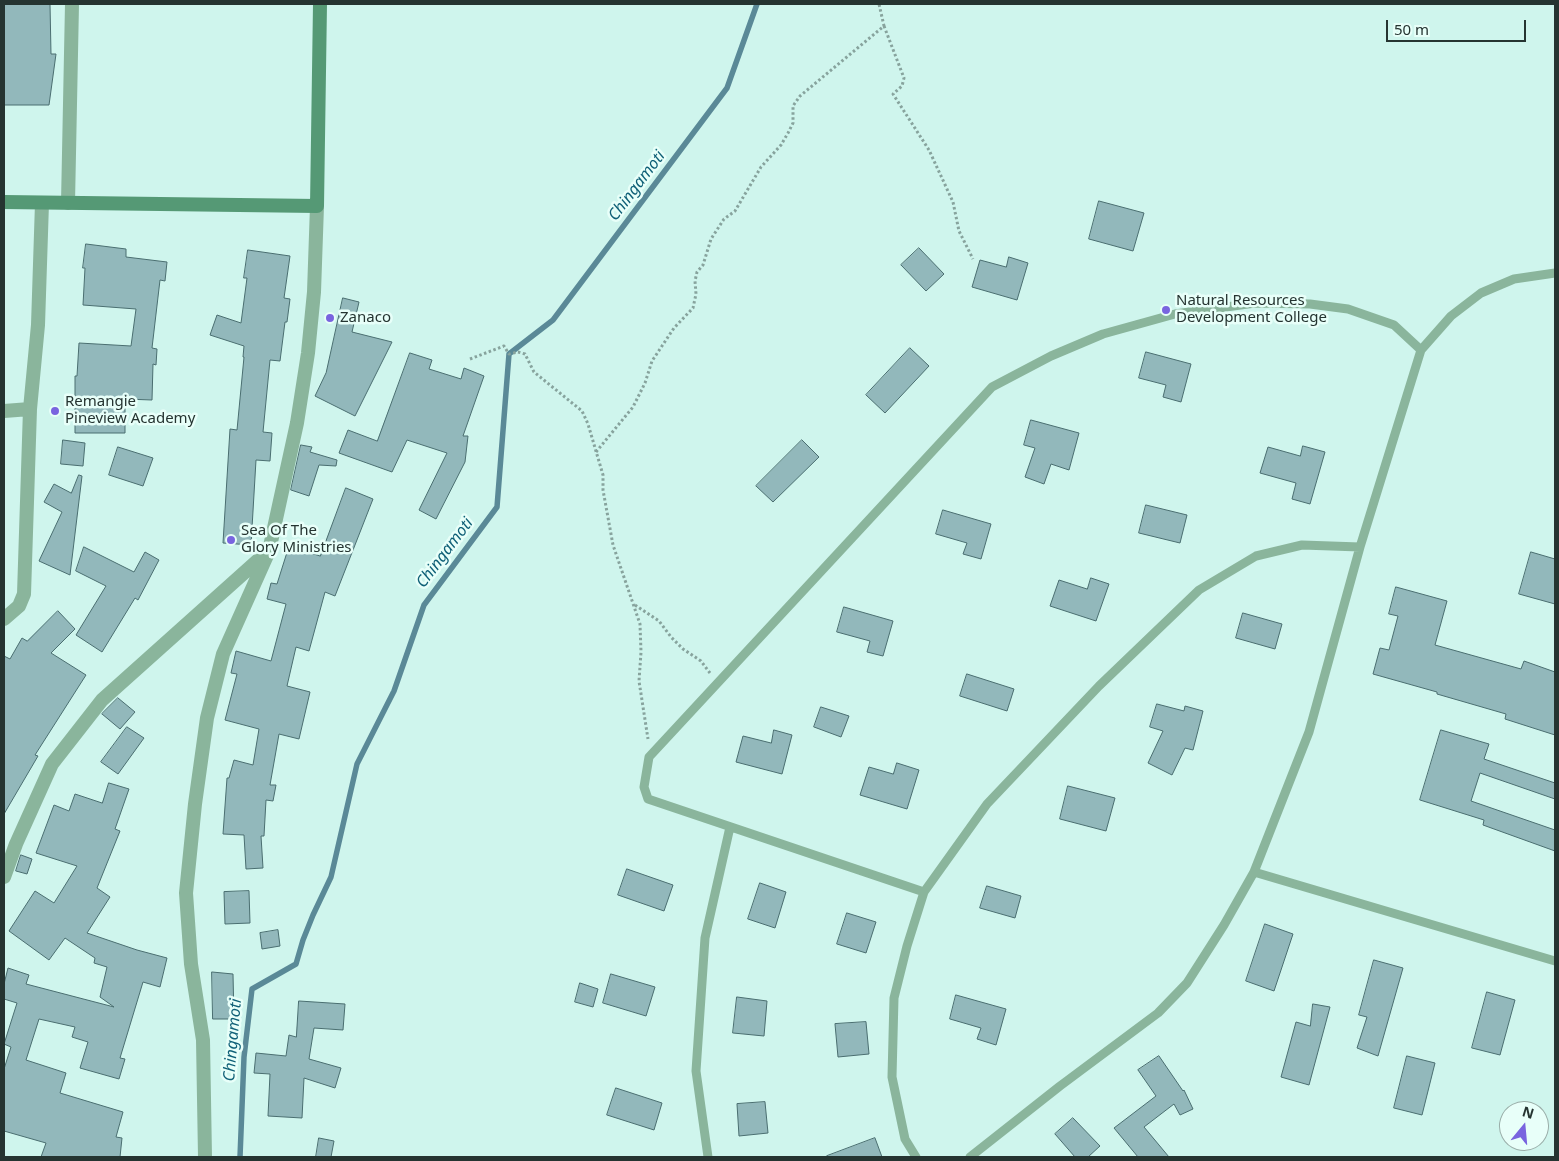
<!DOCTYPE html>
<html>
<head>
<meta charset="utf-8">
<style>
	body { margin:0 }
	#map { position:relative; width:1559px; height:1161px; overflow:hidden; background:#cff5ed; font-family:"Noto Sans",sans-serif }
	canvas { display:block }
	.frame { position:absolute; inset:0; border:5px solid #253431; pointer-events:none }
	.north { position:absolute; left:1499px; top:1101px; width:50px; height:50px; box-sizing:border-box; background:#e8fff9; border:1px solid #9aaea9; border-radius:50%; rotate:17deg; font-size:14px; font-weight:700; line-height:20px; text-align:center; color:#253431 }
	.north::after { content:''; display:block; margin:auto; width:18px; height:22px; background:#7964df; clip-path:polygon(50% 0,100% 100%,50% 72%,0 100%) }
	.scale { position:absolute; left:1386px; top:20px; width:140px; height:22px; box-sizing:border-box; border:2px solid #253431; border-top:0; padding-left:6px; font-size:15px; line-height:18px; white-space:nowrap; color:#253431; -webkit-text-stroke:4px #e8fff9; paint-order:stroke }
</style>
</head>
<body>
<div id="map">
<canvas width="1559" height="1161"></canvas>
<div class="frame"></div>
<div class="north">N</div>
<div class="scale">50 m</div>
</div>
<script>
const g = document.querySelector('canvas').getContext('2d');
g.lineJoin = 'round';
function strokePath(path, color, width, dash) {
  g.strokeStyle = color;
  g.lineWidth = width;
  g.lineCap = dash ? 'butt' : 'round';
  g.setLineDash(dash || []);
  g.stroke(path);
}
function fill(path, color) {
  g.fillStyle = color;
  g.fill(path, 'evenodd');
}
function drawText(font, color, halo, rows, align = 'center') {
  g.font = font + ' "Noto Sans",sans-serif';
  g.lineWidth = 5;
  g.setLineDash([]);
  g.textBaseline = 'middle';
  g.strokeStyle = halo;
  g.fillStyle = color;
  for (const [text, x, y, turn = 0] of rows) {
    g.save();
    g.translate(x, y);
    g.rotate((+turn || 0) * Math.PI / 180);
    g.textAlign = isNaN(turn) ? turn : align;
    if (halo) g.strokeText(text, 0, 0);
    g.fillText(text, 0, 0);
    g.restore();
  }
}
const stream = new Path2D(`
	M 240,1157 L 244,1057 L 252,989 L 296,964 L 303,940 L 313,915 L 331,877 L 357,764 L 394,691 L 424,605 L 497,507 L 509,354 L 553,320 L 727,88 L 757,4`);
const building = new Path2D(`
	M 4,4 L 50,4 L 51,54 L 56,54 L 49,105 L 4,105 Z
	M 1099,201 L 1144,213 L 1133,251 L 1089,239 Z
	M 86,244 L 126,249 L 126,257 L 167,262 L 165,281 L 160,280 L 152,348 L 157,349 L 156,365 L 153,364 L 152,400 L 125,399 L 125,433 L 75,433 L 75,376 L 77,376 L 79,343 L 131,346 L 136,309 L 83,305 L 85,268 L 83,268 Z
	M 919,248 L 944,274 L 926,291 L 901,265 Z
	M 248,250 L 290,256 L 284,298 L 290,299 L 287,322 L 285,322 L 280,361 L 270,360 L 263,432 L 272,433 L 270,461 L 256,460 L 251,545 L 223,543 L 230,429 L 237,430 L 244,357 L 243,357 L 244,346 L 210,335 L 217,315 L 241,323 L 247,278 L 244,278 Z
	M 1009,257 L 1028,263 L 1017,300 L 972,287 L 980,260 L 1006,267 Z
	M 343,298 L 359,302 L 352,332 L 392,342 L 355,416 L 315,396 L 326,373 Z
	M 910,348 L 929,366 L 885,413 L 866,395 Z
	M 1146,352 L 1191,364 L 1181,402 L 1163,397 L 1166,385 L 1139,378 Z
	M 410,353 L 432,360 L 429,369 L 461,379 L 464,368 L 484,376 L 463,436 L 468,436 L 465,462 L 436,519 L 419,510 L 447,453 L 407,440 L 392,472 L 339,453 L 348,430 L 377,441 Z
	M 1031,420 L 1079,433 L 1069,470 L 1051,464 L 1044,484 L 1025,477 L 1035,448 L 1024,445 Z
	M 63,440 L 85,443 L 83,466 L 61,464 Z
	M 802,440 L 819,457 L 773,502 L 756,486 Z
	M 301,445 L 312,447 L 310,452 L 337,460 L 336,466 L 319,465 L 309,496 L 291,490 Z
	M 1303,446 L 1325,452 L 1310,504 L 1292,499 L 1296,483 L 1260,473 L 1268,447 L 1300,456 Z
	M 118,447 L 153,458 L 143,486 L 109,475 Z
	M 79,475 L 82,476 L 70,575 L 39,561 L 62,512 L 44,502 L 54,484 L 71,493 Z
	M 346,488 L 373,499 L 335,596 L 325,592 L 309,651 L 296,647 L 287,686 L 310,692 L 299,739 L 279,734 L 270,785 L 276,785 L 273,801 L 266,800 L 264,836 L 261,836 L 263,868 L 246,869 L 244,835 L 223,834 L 227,778 L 229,778 L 234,760 L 253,765 L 259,729 L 225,720 L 237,674 L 231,673 L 236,651 L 271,661 L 286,604 L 267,599 L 271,583 L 277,584 L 289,546 L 320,556 Z
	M 1146,505 L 1187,515 L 1180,543 L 1139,533 Z
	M 943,510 L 991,524 L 981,559 L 963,554 L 967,543 L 936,534 Z
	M 84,547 L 134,572 L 145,552 L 159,560 L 138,600 L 135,598 L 102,652 L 76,635 L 106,586 L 76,571 Z
	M 1531,552 L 1555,559 L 1555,604 L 1519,594 Z
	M 1091,578 L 1109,584 L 1096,621 L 1050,606 L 1059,580 L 1087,589 Z
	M 1396,587 L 1447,601 L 1435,645 L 1521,669 L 1524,661 L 1555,672 L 1555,735 L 1505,719 L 1506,714 L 1437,694 L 1437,692 L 1373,674 L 1380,648 L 1389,650 L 1398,616 L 1389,614 Z
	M 844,607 L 893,621 L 883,656 L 867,652 L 870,641 L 837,632 Z
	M 58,611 L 75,629 L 51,653 L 86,675 L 35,755 L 38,756 L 4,814 L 4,656 L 10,659 L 22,638 L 27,641 Z
	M 1243,613 L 1282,624 L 1275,649 L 1236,638 Z
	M 967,674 L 1014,689 L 1007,711 L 960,696 Z
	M 118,698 L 135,712 L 120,729 L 102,714 Z
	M 1157,704 L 1184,711 L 1185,706 L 1203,711 L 1193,750 L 1185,748 L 1172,775 L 1148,763 L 1163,731 L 1150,727 Z
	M 821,707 L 849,716 L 841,737 L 814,727 Z
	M 127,727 L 144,738 L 118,774 L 101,762 Z
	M 774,730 L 792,735 L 782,774 L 736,762 L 743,736 L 771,743 Z
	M 1441,730 L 1489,744 L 1484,759 L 1555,783 L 1555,799 L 1480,773 L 1471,801 L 1555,830 L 1555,851 L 1483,825 L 1484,820 L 1420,800 Z
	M 897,763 L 919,770 L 907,809 L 860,795 L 869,767 L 893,774 Z
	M 109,783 L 129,789 L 115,829 L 120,831 L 97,888 L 110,897 L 87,933 L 137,950 L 167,958 L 160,987 L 143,982 L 120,1058 L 125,1059 L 119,1079 L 80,1068 L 88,1042 L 72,1037 L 75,1027 L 39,1019 L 26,1060 L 66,1073 L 60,1093 L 123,1112 L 116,1137 L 122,1138 L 120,1157 L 41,1157 L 46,1143 L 4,1131 L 4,1069 L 11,1047 L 4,1044 L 17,1003 L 4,999 L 4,984 L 8,968 L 29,975 L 26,984 L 114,1007 L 100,997 L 107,967 L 94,963 L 95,958 L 65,938 L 49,960 L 9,931 L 35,891 L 54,903 L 77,866 L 36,853 L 54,805 L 69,811 L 75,794 L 102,803 Z
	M 1068,786 L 1115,798 L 1106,831 L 1060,819 Z
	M 21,855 L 32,859 L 27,874 L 16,871 Z
	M 627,869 L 673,885 L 664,911 L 618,895 Z
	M 760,883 L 786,892 L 775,928 L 748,919 Z
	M 987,886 L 1021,896 L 1015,918 L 980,908 Z
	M 249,891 L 250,923 L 225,924 L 224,892 Z
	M 847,913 L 876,922 L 866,953 L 837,944 Z
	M 1265,924 L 1293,934 L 1274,991 L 1246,981 Z
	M 278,930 L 280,946 L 262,949 L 260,933 Z
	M 1374,960 L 1403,968 L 1378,1056 L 1357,1048 L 1367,1017 L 1359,1015 Z
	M 212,972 L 233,974 L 234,1019 L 213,1019 Z
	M 611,974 L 655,987 L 646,1016 L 603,1003 Z
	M 580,983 L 598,989 L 593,1007 L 575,1002 Z
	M 1487,992 L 1515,1000 L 1500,1055 L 1472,1048 Z
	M 956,995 L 1006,1009 L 996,1045 L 977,1039 L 981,1028 L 950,1019 Z
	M 737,997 L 767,1001 L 764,1036 L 733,1033 Z
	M 299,1001 L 345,1004 L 343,1030 L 314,1028 L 309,1059 L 341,1068 L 335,1088 L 304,1078 L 302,1118 L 268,1116 L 270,1074 L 254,1073 L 256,1053 L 286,1056 L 289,1035 L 296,1037 Z
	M 1313,1004 L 1330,1007 L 1309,1085 L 1281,1077 L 1296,1022 L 1310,1026 Z
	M 866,1022 L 869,1054 L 838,1057 L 835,1024 Z
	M 1159,1056 L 1183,1091 L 1184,1090 L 1193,1109 L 1180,1115 L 1174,1104 L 1144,1127 L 1169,1157 L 1138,1157 L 1114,1128 L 1156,1096 L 1138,1070 Z
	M 1407,1056 L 1435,1063 L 1422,1115 L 1394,1108 Z
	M 616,1088 L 662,1103 L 654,1130 L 607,1115 Z
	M 765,1102 L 768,1133 L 739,1136 L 737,1104 Z
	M 1073,1118 L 1100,1146 L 1088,1157 L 1075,1157 L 1055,1134 Z
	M 319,1138 L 334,1141 L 331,1157 L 316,1157 Z
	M 875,1138 L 882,1157 L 828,1157 L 827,1156 Z`);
const path = new Path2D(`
	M 884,26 L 904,78 L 902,86 L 893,94 L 929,150 L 953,202 L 959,231 L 973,259
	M 470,359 L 504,346 L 509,354 L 518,352 L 525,354 L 534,372 L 582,411 L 588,424 L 603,475 L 603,490 L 613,545 L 640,624 L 641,652 L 639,681 L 648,739
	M 596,452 L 633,407 L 645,383 L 652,361 L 674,328 L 693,308 L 696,294 L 695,281 L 697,272 L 703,265 L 711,239 L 724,219 L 735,211 L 761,167 L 781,145 L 788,133 L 793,123 L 793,106 L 800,96 L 884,26 L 879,4
	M 635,605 L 659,621 L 671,637 L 683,649 L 701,661 L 710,673`);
const service = new Path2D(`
	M 1254,872 L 1555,961
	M 924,892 L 648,799 L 644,787 L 649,757 L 992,387 L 1051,356 L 1103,334 L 1175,314 L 1255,303 L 1310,304 L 1348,309 L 1394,325 L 1421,350
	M 708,1157 L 696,1071 L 705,938 L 730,827
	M 916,1157 L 905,1139 L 892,1077 L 894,998 L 907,946 L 924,892 L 987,804 L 1099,686 L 1199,590 L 1256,556 L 1302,545 L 1360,547
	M 970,1157 L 1060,1086 L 1158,1013 L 1187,983 L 1224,925 L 1254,872 L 1309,732 L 1360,547 L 1421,350 L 1451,316 L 1481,293 L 1514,279 L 1555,273`);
const minor = new Path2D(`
	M 68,203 L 72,4
	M 4,411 L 30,409 L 38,325 L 42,203
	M 4,619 L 19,606 L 24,594 L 30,409
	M 4,877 L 16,844 L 52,764 L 102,700 L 265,554
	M 205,1157 L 203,1040 L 191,964 L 186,893 L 195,804 L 207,718 L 223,654 L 269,551 L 297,423 L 308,353 L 314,292 L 317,206`);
const secondary = new Path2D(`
	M 4,202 L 317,206 L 320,4`);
const markers = [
	[1166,310,5,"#7964df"],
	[330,318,5,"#7964df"],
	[55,411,5,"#7964df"],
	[231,540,5,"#7964df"]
];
const poiNames = [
	["Natural Resources",1176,301],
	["Development College",1176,318],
	["Zanaco",340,318],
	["Remangie",65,402],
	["Pineview Academy",65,419],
	["Sea Of The",241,531],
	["Glory Ministries",241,548]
];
const waterNames = [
	["Chingamoti",637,186,-53],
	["Chingamoti",445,553,-53],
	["Chingamoti",233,1040,-85]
];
strokePath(stream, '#5a8997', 5.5);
fill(building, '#92b8bb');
strokePath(building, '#4a6e70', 1);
strokePath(path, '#87a39d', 3, [2.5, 2.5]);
strokePath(service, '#8ab59c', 9);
strokePath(minor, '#8ab59c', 14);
strokePath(secondary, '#559975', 14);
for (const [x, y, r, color] of markers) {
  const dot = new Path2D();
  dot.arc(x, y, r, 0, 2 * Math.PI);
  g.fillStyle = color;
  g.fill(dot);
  strokePath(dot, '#e8fff9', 2);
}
drawText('15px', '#253431', '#e8fff9', poiNames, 'left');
drawText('italic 16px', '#0f6077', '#e8fff9', waterNames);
</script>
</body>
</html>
